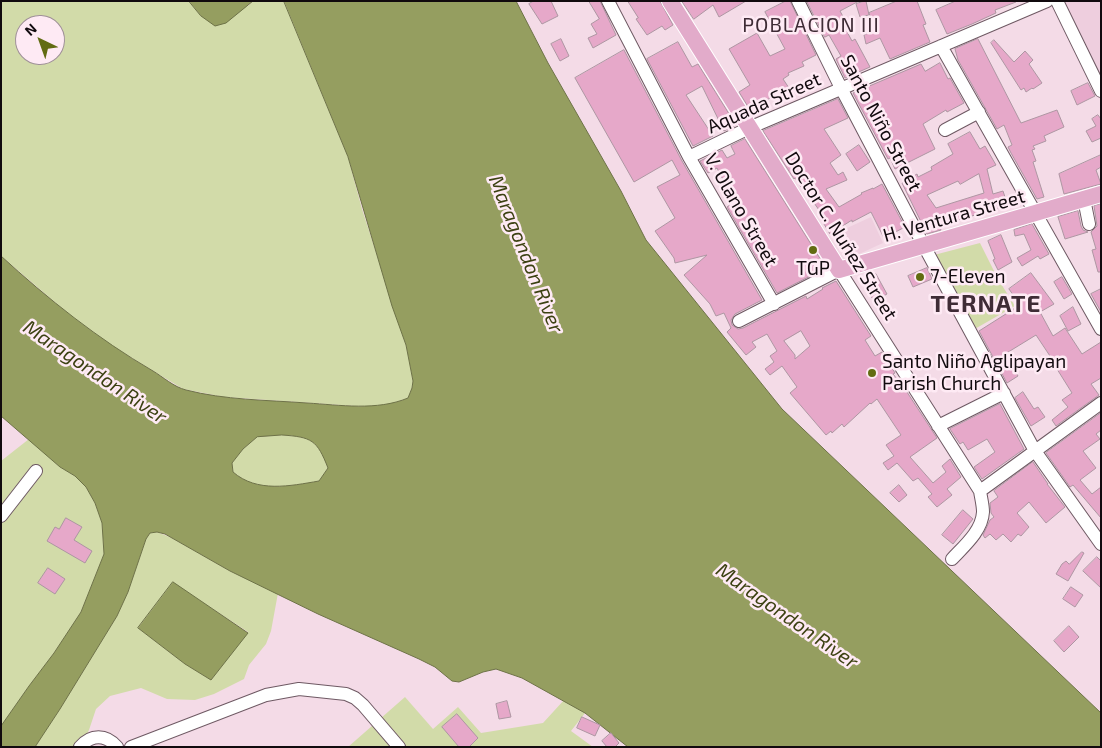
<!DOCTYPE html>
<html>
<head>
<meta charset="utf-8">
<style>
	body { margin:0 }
	#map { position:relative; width:1102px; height:748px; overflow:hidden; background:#f4dbe7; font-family:"Exo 2",sans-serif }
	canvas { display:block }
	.frame { position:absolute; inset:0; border:2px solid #110a0e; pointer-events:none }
	.north { position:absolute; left:15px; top:15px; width:50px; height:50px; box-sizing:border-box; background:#feeaf4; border:1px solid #9f9098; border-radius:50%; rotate:318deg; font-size:14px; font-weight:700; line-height:20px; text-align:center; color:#110a0e }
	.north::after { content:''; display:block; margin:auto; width:18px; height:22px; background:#626c12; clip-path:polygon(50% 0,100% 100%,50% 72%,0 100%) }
</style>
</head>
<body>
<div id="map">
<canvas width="1102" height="748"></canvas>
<div class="frame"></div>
<div class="north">N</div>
</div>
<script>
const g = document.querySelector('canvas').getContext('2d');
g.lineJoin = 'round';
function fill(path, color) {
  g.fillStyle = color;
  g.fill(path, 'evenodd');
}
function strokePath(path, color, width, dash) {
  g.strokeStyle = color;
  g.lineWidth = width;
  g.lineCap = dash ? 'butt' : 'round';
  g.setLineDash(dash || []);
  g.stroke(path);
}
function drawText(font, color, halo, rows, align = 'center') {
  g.font = font + ' "Exo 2",sans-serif';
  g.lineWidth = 5;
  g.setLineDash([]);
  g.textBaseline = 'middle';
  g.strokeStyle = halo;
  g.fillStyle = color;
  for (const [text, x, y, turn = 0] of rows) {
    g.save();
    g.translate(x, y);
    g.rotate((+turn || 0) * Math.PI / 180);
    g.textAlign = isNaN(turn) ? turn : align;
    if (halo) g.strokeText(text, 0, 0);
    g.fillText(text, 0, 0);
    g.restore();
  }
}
const built = new Path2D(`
	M 1066,1 L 1101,1 L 1101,78 L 1064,2 Z
	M 871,217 L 883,243 L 846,260 L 834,234 Z`);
const green = new Path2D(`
	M 1,1 L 189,1 L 201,16 L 248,6 L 253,1 L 284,1 L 348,157 L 362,209 L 406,345 L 413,381 L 412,388 L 408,398 L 397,402 L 381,406 L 355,406 L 224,397 L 183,389 L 112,346 L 71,316 L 1,256 ZM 25,25 L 55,25 L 55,55 L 25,55 Z
	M 980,243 L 998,279 L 1015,306 L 973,330 L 934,255 Z
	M 282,435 C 312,437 317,440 328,468 L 319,481 C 290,486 257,493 233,472 L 232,463 L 243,449 L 257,437 Z
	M 29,439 L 60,467 L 75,476 L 86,487 L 95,503 L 102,523 L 104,554 L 81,612 L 54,653 L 29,686 L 1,726 L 1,461 Z
	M 157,532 L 172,538 L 230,571 L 278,593 L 271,631 L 266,644 L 249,665 L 244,679 L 214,694 L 195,700 L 167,699 L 141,688 L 110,696 L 96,709 L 89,730 L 84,740 L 85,747 L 35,747 L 60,709 L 117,616 L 128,592 L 146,539 L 150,533 ZM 173,583 L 248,632 L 211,680 L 185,664 L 138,628 Z
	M 405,697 L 433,729 L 458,707 L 481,733 L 543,723 L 564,700 L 585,713 L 571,731 L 593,747 L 348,747 Z`);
const water = new Path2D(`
	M 189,1 L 253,1 L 226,23 L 215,26 L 201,16 Z
	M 284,1 L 516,1 L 548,63 L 621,191 L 646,240 L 782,409 L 1101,713 L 1101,747 L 628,747 L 585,713 L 522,678 L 496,669 L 483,672 L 459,682 L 452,681 L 435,667 L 419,659 L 318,614 L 230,571 L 165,534 L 157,532 L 150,533 L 146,539 L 128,592 L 117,616 L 60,709 L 35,747 L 1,747 L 1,726 L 29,686 L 54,653 L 81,612 L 104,554 L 102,523 L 95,503 L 86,487 L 75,476 L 60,467 L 1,416 L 1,256 C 48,299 98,339 153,371 C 163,377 174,387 186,390 C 225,400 266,400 307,403 C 340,405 377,411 408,398 L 412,388 L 413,381 L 406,345 L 392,306 L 348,157 ZM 282,435 C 312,437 317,440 328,468 L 319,481 C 290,486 257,493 233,472 L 232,463 L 243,449 L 257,437 Z
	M 173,582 L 248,633 L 211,680 L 185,664 L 138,628 Z`);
const building = new Path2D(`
	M 534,1 L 551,1 L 558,16 L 542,24 L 529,4 Z
	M 589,1 L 600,1 L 616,35 L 593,48 L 588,38 L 597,34 L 591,24 L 599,19 Z
	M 628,1 L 660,1 L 673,25 L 665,30 L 662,26 L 647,35 L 636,19 L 638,18 Z
	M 682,1 L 746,1 L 719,17 L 713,5 L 694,19 Z
	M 786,1 L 790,1 L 816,55 L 802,62 L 804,66 L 788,73 L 789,75 L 783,79 L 789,88 L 776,97 L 775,95 L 750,110 L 739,92 L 750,85 L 729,49 L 757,33 L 770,56 L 785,49 L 765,12 Z
	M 807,1 L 859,1 L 840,11 L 846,22 L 844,26 L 852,41 L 855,39 L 870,67 L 845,78 L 836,59 L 841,56 L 829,35 L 825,37 Z
	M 866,1 L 869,15 L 860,17 L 856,4 Z
	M 897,1 L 917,1 L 926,24 L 923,25 L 930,42 L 890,59 L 880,38 L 866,44 L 864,35 L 875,30 L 869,13 Z
	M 956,1 L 1016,1 L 1016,2 L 995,10 L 996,13 L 972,24 L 947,34 L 936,10 Z
	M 561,39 L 569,56 L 560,61 L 551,44 Z
	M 978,39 L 1021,123 L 1057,110 L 1064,127 L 1044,136 L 1046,141 L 1033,146 L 1035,149 L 1032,150 L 1036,161 L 1033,162 L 1044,197 L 1037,199 L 1011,153 L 1008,147 L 1012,145 L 1004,125 L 997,129 L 958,60 L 955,49 Z
	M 994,40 L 1014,62 L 1025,51 L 1033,60 L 1029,64 L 1042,83 L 1033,89 L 1032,88 L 1026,92 L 1024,88 L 1021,90 L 991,43 Z
	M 678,42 L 692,67 L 698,64 L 736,125 L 724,131 L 702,86 L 686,95 L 713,136 L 693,146 L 647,59 Z
	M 624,50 L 682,161 L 762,300 L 735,314 L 731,320 L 732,325 L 738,329 L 743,328 L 806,296 L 807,299 L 823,289 L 822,288 L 836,281 L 871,336 L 865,340 L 875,356 L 882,352 L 895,373 L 893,374 L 905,389 L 937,438 L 910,457 L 933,483 L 946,472 L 942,466 L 950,459 L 961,477 L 947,489 L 952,495 L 937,507 L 928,497 L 932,494 L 918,478 L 913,481 L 897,463 L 888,470 L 883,463 L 894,456 L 886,445 L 901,435 L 877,399 L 871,404 L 870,403 L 844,427 L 842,424 L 832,433 L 831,431 L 826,435 L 790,393 L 797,387 L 782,366 L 770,375 L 765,369 L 774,362 L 770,356 L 777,351 L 767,334 L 752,342 L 756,347 L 746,355 L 727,332 L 731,328 L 724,313 L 716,316 L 710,304 L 684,275 L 707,255 L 675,263 L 674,258 L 655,231 L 675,218 L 657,187 L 680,175 L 672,160 L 634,182 L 575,78 ZM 801,331 L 810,346 L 795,359 L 795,355 L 784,341 Z
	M 940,63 L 948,79 L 950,78 L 964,103 L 947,112 L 946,110 L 923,124 L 935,149 L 895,169 L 890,158 L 888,159 L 853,93 L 921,64 L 925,71 Z
	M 1088,83 L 1095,96 L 1077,105 L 1071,91 Z
	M 838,99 L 848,118 L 824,129 L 841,155 L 830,163 L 838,175 L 843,172 L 847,180 L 826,189 L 839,207 L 862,194 L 861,193 L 873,188 L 873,189 L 882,184 L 905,227 L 884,238 L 871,212 L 852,222 L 852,220 L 830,234 L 821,219 L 824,217 L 802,186 L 801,187 L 795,178 L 794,179 L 763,131 Z
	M 1098,115 L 1101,119 L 1101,138 L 1092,142 L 1086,131 L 1096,126 L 1092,119 Z
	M 970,132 L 980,149 L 985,146 L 996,165 L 987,169 L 993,194 L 1003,191 L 1008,206 L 939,225 L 941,230 L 927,234 L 902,183 L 917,174 L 918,177 L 932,170 L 931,167 L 953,154 L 948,144 ZM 979,174 L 984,193 L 936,208 L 927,195 L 958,181 L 960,184 Z
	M 745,139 L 826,268 L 777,293 L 727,207 L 730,205 L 725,196 L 730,193 L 717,168 L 708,173 L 700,161 L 722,150 L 727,158 L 735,154 L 731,146 Z
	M 859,145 L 870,162 L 857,171 L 846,154 Z
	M 1101,155 L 1101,167 L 1096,170 L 1101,184 L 1064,194 L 1059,174 Z
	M 1101,204 L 1101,272 L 1098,272 L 1092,250 L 1096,249 L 1091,232 L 1097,226 L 1094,206 Z
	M 1078,211 L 1081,226 L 1083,230 L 1088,232 L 1065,239 L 1058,217 Z
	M 1032,224 L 1049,254 L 1040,259 L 1038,256 L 1022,266 L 1017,258 L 1031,250 L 1024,234 L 1015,236 L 1014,230 Z
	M 1001,235 L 1012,262 L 998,270 L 993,260 L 995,259 L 988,241 Z
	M 927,268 L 932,279 L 913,287 L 908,276 Z
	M 1031,273 L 1054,304 L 1040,312 L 1053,336 L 1065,328 L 1082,354 L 1101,342 L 1101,378 L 1091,384 L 1099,395 L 1056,426 L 1052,420 L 1068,407 L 1062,400 L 1072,393 L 1057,369 L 1056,370 L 1050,360 L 1052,359 L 1036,335 L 1005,354 L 1018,376 L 1007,383 L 979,331 L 1020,305 L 1009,289 Z
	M 876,274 L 887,294 L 874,301 L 862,281 Z
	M 1062,277 L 1072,294 L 1064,299 L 1054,282 Z
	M 1101,289 L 1101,312 L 1091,294 Z
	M 1073,307 L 1081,324 L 1068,331 L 1060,316 Z
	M 1023,392 L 1034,409 L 1038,407 L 1045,417 L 1031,426 L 1015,398 Z
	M 1000,404 L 1024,449 L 982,479 L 974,467 L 995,452 L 987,439 L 968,450 L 963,442 L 960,444 L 950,429 Z
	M 1101,413 L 1101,430 L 1096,434 L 1100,439 L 1083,451 L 1096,468 L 1080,480 L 1092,494 L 1101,487 L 1101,518 L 1073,485 L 1070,487 L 1046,453 Z
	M 1033,462 L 1048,484 L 1047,484 L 1065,507 L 1046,523 L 1029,502 L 1017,513 L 1029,527 L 1021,536 L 1018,534 L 1011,542 L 1003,534 L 996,540 L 990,534 L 985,538 L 983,535 L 990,520 L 994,517 L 991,513 L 990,503 L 998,497 L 994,491 Z
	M 899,485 L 907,495 L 899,502 L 890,493 Z
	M 963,510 L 973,519 L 953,544 L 942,535 Z
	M 66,518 L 82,527 L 74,540 L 92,551 L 85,563 L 47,541 L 55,527 L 59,529 Z
	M 1082,552 L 1084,553 L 1068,581 L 1056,574 L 1062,564 L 1066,561 L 1069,564 Z
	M 1097,557 L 1101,561 L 1101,588 L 1083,571 Z
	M 48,568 L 65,579 L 55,594 L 38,583 Z
	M 1071,587 L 1083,595 L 1075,607 L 1063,599 Z
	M 1069,626 L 1079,637 L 1064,652 L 1054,641 Z
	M 507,701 L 511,717 L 499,719 L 496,704 Z
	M 457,714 L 478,738 L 469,747 L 459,747 L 442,727 Z
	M 582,717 L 600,725 L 595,736 L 577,728 Z
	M 611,733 L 619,743 L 615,747 L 607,747 L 602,741 Z`);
const minor = new Path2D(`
	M 608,1 L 689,157 L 774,304
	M 798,1 L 841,88 L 924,246 L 1035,451 L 1101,544
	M 1057,1 L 1101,91
	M 941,46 L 1101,329
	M 945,130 L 979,112
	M 689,157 L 749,128 L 1047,1
	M 1084,199 L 1089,224
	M 739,321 L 839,270 L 980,491 C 981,498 983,505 983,512 C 982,531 964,546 952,559
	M 938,426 L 1004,393
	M 980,491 L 1101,403
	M 1,516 L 36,471
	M 80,747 C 91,734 106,734 117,747
	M 131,747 L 266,695 L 299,689 L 346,694 L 355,698 L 363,705 L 399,747`);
const major = new Path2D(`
	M 670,1 L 839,270 L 1101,194`);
const markers = [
	[813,250,5,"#626c12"],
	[920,277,5,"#626c12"],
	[872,373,5,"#626c12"]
];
const streetNames = [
	["Aquada Street",764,103,-24],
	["Santo Niño Street",881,123,62],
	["V. Olano Street",741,210,60],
	["H. Ventura Street",954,216,-16],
	["Doctor C. Nuñez Street",841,236,58]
];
const poiNames = [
	["TGP",813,269,"center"],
	["7-Eleven",930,277],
	["Santo Niño Aglipayan",882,362],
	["Parish Church",882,384]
];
const neighbourhoodNames = [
	["POBLACION III",811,25]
];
const waterNames = [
	["Maragondon River",526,254,68],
	["Maragondon River",95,372,34],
	["Maragondon River",787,616,35]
];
const districtNames = [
	["TERNATE",986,304]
];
fill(built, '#eecede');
fill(green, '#d2dba9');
fill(water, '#959e60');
strokePath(water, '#6d7247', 1);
fill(building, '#e6a8c9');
strokePath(building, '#ad96a2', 1);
strokePath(minor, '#6e5963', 14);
strokePath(major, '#fff', 18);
strokePath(minor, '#fff', 12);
strokePath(major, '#e2abca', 16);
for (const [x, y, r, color] of markers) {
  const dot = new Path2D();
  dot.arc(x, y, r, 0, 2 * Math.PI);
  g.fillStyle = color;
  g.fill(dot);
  strokePath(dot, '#feeaf4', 2);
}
drawText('19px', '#110a0e', '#feeaf4', streetNames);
drawText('19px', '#110a0e', '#feeaf4', poiNames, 'left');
g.letterSpacing = '1px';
drawText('20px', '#3f2c36', '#feeaf4', neighbourhoodNames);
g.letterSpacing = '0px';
drawText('italic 20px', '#3c4112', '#feeaf4', waterNames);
g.letterSpacing = '1px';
drawText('bold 24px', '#3f2c36', '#feeaf4', districtNames);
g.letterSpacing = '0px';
</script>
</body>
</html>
